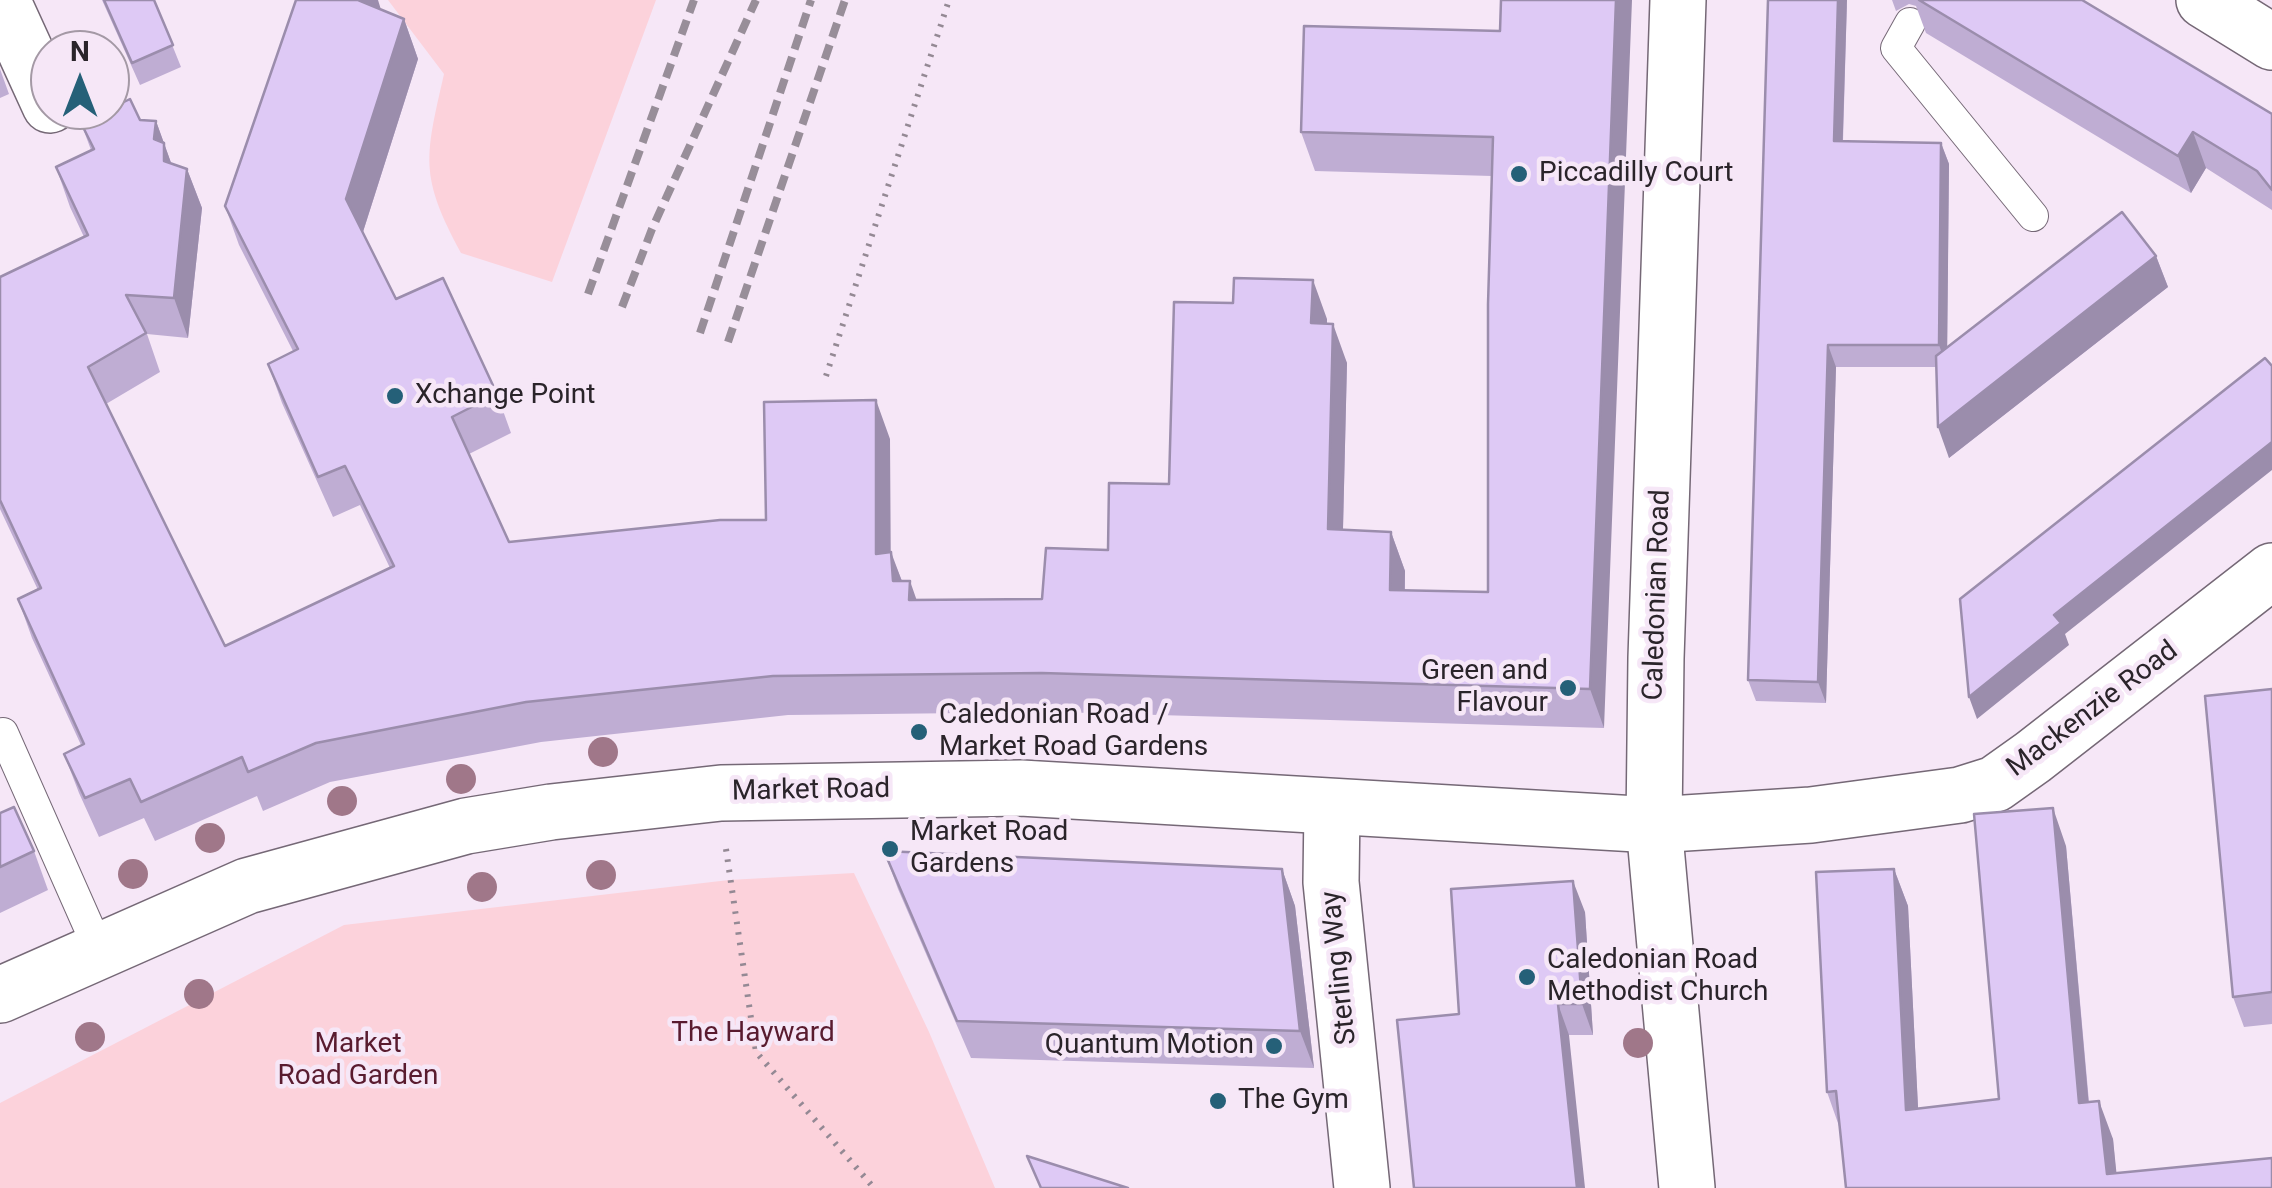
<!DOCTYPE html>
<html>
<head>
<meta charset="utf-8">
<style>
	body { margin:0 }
	#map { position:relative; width:2272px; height:1188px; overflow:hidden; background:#f6e7f7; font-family:Roboto,sans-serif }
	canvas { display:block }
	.north { position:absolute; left:30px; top:30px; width:100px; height:100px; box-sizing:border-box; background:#f6e7f7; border:2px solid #a499a5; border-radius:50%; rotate:0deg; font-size:28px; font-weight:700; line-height:40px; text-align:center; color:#2a242a }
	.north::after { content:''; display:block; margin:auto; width:35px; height:45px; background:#256078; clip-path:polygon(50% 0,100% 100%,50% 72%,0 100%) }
</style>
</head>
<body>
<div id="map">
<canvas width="2272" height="1188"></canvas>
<div class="north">N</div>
</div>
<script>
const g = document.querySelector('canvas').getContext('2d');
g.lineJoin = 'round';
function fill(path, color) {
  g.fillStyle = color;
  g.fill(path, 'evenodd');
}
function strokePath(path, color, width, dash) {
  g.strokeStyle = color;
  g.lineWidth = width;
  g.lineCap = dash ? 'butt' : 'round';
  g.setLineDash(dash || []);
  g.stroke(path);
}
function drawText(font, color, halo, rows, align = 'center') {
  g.font = font + ' Roboto,sans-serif';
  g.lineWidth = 9;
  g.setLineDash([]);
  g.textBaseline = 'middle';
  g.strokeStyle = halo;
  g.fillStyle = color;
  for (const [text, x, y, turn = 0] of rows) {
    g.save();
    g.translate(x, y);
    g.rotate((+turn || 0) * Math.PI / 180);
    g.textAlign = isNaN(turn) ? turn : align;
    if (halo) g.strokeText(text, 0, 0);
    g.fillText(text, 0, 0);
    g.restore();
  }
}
const green = new Path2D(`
	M 388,0 L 656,0 L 552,282 L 461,253 C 419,175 425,158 444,74 Z
	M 854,873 L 929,1032 L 995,1188 L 0,1188 L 0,1103 L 344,925 L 729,880 Z`);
const path = new Path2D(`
	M 826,376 L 949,0
	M 726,849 L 756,1052 L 874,1188`);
const lane = new Path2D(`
	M 1910,23 L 1896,48 L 2033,216
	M 3,733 L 99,950`);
const street = new Path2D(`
	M 2,0 L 50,105
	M 2204,0 L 2272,42
	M 1332,807 L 1331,882 L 1362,1188`);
const secondary = new Path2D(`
	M 0,995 L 247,886 L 466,826 L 551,812 L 721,793 L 1021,788 L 1654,825 L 1811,815 L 1960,795 L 1995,784 L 2033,757 L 2272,571`);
const primary = new Path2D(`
	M 1678,0 L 1656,658 L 1654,825 L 1687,1188`);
const rail = new Path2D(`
	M 588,294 L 694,0
	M 622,307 L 652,229 L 756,0
	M 700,333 L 811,0
	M 728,342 L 845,0`);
const trees = [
	[603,752],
	[461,779],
	[342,801],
	[210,838],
	[133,874],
	[601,875],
	[482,887],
	[199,994],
	[90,1037],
	[1638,1043]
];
const wall = new Path2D(`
	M 102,0 L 154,0 L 181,67 L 140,85 Z
	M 1847,0 L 1843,141 L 1941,143 L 1949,164 L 1947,347 L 2156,256 L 2168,287 L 1949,458 L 1937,367 L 1836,367 L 1826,703 L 1756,701 L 1748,680 Z
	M 1892,0 L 2082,0 L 2272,114 L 2272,210 L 2206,168 L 2191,193 L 1926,33 L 1916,6 L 1909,4 L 1896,11 Z
	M 381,10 L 404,19 L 418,59 L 363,232 L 396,299 L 497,394 L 511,433 L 469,454 L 509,542 L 766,520 L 890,439 L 890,552 L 902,581 L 916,600 L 1042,599 L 1108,550 L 1327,319 L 1327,324 L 1347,363 L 1343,530 L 1391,532 L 1405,571 L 1405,590 L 1488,592 L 1492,176 L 1315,171 L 1301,132 L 1500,31 L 1604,728 L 1056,712 L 788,715 L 541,742 L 330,782 L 263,811 L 257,796 L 155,841 L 144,818 L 99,837 L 79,793 L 64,754 L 81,745 L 32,638 L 18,599 L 38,590 L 0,509 L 0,277 L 84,237 L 70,207 L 56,167 L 91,150 L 81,123 L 140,120 L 156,121 L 171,163 L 187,169 L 202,208 L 188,338 L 147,334 L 160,372 L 106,404 L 225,646 L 390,568 L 360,505 L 333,517 L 282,403 L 268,364 L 293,351 L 239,245 L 225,206 Z
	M 0,69 L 9,94 L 0,98 Z
	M 2272,689 L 2272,1024 L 2244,1027 L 2233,997 Z
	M 0,813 L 34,851 L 48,890 L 0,913 Z
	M 2066,846 L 2089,1102 L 2113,1139 L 2116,1173 L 2272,1188 L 1846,1188 L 1839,1126 L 1827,1092 L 1894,869 L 1908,906 L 1918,1108 L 1999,1099 Z
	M 884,851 L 1282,869 L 1295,906 L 1314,1068 L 971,1058 L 898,889 Z
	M 1585,912 L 1593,1035 L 1569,1035 L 1459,1014 Z`);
const shadedWall = new Path2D(`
	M 358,0 L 378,0 L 382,13 Z
	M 1616,0 L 1632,0 L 1604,728 L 1590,689 Z
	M 1838,0 L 1847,0 L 1842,163 L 1834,141 Z
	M 404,19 L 418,59 L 361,238 L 346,199 Z
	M 156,121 L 178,182 L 169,178 L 154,139 Z
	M 2193,132 L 2206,168 L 2191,193 L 2178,156 Z
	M 1941,143 L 1949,164 L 1947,367 L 1939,345 Z
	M 187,169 L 202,208 L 188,338 L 174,298 Z
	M 2156,256 L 2168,287 L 1949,458 L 1938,427 Z
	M 1313,280 L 1327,319 L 1326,362 L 1311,323 Z
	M 1333,324 L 1347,363 L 1342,568 L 1328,529 Z
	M 1828,345 L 1836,367 L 1826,703 L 1818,682 Z
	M 876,400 L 890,439 L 891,594 L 876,554 Z
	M 2272,442 L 2272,470 L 2065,634 L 2069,645 L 1977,719 L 1969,697 L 2054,615 Z
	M 1391,532 L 1405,571 L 1404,629 L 1390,590 Z
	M 891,552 L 906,592 L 893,581 Z
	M 910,581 L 924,621 L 909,600 Z
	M 2053,808 L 2066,846 L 2092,1141 L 2079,1103 Z
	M 1282,869 L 1295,906 L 1314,1068 L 1300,1031 Z
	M 1894,869 L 1908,906 L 1920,1147 L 1906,1110 Z
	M 1573,881 L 1585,912 L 1593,1035 L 1582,1004 Z
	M 1558,1004 L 1569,1035 L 1585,1188 L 1577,1188 Z
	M 2099,1101 L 2113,1139 L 2118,1188 L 2107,1174 Z`);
const building = new Path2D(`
	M 104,0 L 154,0 L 173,45 L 132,63 Z
	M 296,0 L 358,0 L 404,19 L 346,199 L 396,299 L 443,278 L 497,394 L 452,417 L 509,542 L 720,520 L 766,520 L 764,402 L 876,400 L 876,554 L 891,552 L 893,581 L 910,581 L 909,600 L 1042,599 L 1046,548 L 1108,550 L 1109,483 L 1169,484 L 1174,302 L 1233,303 L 1234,278 L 1313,280 L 1311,323 L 1333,324 L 1328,529 L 1391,532 L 1390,590 L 1488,592 L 1488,304 L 1493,137 L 1301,132 L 1304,26 L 1500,31 L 1501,0 L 1616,0 L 1590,689 L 1042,673 L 773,676 L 526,702 L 316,743 L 248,772 L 242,757 L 141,802 L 130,779 L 85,798 L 64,754 L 84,744 L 18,599 L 41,588 L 0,500 L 0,277 L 88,235 L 56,167 L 94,149 L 81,123 L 130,99 L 140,120 L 156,121 L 154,139 L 164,143 L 164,161 L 187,169 L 174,298 L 126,295 L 146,333 L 88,367 L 225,646 L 394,566 L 345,466 L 318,477 L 268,364 L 298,349 L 225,206 Z
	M 1768,0 L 1838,0 L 1834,141 L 1941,143 L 1939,345 L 1828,345 L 1818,682 L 1748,680 Z
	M 1919,0 L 2082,0 L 2272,114 L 2272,190 L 2257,171 L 2193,132 L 2178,156 Z
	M 2122,212 L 2156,256 L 1938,427 L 1936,356 Z
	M 2265,358 L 2272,366 L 2272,442 L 2054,615 L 2061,623 L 1969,697 L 1960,599 Z
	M 2272,689 L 2272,992 L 2233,997 L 2205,696 Z
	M 14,807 L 34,851 L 0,867 L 0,813 Z
	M 2053,808 L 2079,1103 L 2099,1101 L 2107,1174 L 2272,1158 L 2272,1188 L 1846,1188 L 1836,1091 L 1827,1092 L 1816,872 L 1894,869 L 1906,1110 L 1999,1099 L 1974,814 Z
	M 884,851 L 1282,869 L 1300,1031 L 957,1021 Z
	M 1573,881 L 1582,1004 L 1558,1004 L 1577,1188 L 1414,1188 L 1397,1020 L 1459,1014 L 1451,889 Z
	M 1027,1156 L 1128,1188 L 1041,1188 Z`);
const markers = [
	[1519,174,10,"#256078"],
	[395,396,10,"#256078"],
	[1568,688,10,"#256078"],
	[919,732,10,"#256078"],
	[890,849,10,"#256078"],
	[1527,977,10,"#256078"],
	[1274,1046,10,"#256078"],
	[1218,1101,10,"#256078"]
];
const poiNames = [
	["Piccadilly Court",1539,174],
	["Xchange Point",415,396],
	["Green and",1548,672,"right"],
	["Flavour",1548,704,"right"],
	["Caledonian Road /",939,716],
	["Market Road Gardens",939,748],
	["Market Road",910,833],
	["Gardens",910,865],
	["Caledonian Road",1547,961],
	["Methodist Church",1547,993],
	["Quantum Motion",1254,1046,"right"],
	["The Gym",1238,1101]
];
const streetNames = [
	["Caledonian Road",1658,595,-88],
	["Mackenzie Road",2093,710,-37],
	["Market Road",811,791,-1],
	["Sterling Way",1340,968,-96]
];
const parkNames = [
	["The Hayward",753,1034],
	["Market",358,1045],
	["Road Garden",358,1077]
];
fill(green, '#fcd2db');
strokePath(lane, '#756876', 32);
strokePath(street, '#756876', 58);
strokePath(secondary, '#756876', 58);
strokePath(primary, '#756876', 58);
strokePath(path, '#948994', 6, [2.5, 8]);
strokePath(lane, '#fff', 30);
strokePath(street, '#fff', 55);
strokePath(secondary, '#fff', 55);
strokePath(primary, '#fff', 55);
strokePath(rail, '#988e99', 8, [15, 8]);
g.fillStyle = '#a07789';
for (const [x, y] of trees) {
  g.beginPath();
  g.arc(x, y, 15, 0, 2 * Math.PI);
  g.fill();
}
fill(wall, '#bfadd3');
fill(shadedWall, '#9b8dac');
fill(building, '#dec9f5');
strokePath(building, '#9b8dac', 2.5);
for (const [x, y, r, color] of markers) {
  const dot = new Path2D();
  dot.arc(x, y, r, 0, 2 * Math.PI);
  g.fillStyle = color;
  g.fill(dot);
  strokePath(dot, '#f6e7f7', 4);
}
drawText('28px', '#2a242a', '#f6e7f7', poiNames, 'left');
drawText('28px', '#2a242a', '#f6e7f7', streetNames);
drawText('28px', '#591b2f', '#f6e7f7', parkNames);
</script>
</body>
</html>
